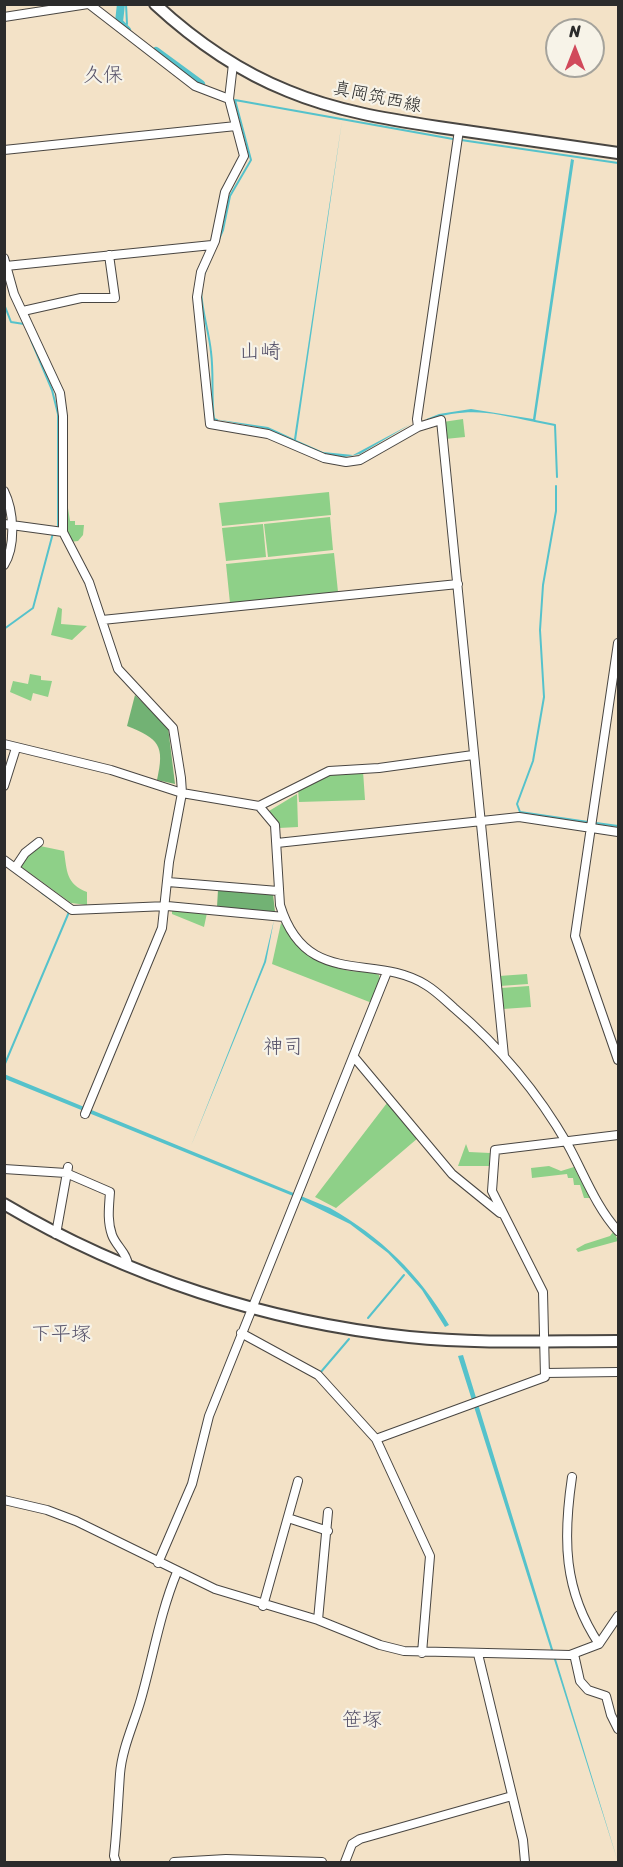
<!DOCTYPE html>
<html>
<head>
<meta charset="utf-8">
<style>
	body { margin:0 }
	#map { position:relative; width:623px; height:1867px; overflow:hidden; background:#f3e2c7; font-family:Sriracha,sans-serif }
	canvas { display:block }
	.frame { position:absolute; inset:0; border:6px solid #2b2b2b; pointer-events:none }
	.north { position:absolute; left:545px; top:18px; width:60px; height:60px; box-sizing:border-box; background:#f7f3e8; border:2px solid #a5a39c; border-radius:50%; rotate:0deg; font-size:16px; font-weight:700; line-height:24px; text-align:center; color:#2b2b2b }
	.north::after { content:''; display:block; margin:auto; width:21px; height:27px; background:#d1495b; clip-path:polygon(50% 0,100% 100%,50% 72%,0 100%) }
</style>
</head>
<body>
<div id="map">
<canvas width="623" height="1867"></canvas>
<div class="frame"></div>
<div class="north">N</div>
</div>
<script>
const g = document.querySelector('canvas').getContext('2d');
g.lineJoin = 'round';
function fill(path, color) {
  g.fillStyle = color;
  g.fill(path, 'evenodd');
}
function strokePath(path, color, width, dash) {
  g.strokeStyle = color;
  g.lineWidth = width;
  g.lineCap = dash ? 'butt' : 'round';
  g.setLineDash(dash || []);
  g.stroke(path);
}
function drawText(font, color, halo, rows, align = 'center') {
  g.font = font + ' Sriracha,"Klee One",sans-serif';
  g.lineWidth = 4.5;
  g.setLineDash([]);
  g.textBaseline = 'middle';
  g.strokeStyle = halo;
  g.fillStyle = color;
  for (const [text, x, y, turn = 0] of rows) {
    g.save();
    g.translate(x, y);
    g.rotate((+turn || 0) * Math.PI / 180);
    g.textAlign = isNaN(turn) ? turn : align;
    if (halo) g.strokeText(text, 0, 0);
    g.fillText(text, 0, 0);
    g.restore();
  }
}
const green = new Path2D(`
	M 463,419 L 465,437 L 445,439 L 443,422 Z
	M 329,492 L 331,515 L 222,526 L 219,503 Z
	M 65,508 L 68,508 L 70,521 L 75,521 L 75,525 L 84,525 L 83,535 L 78,541 L 70,542 L 64,531 Z
	M 330,517 L 333,550 L 268,557 L 264,524 Z
	M 263,524 L 266,557 L 226,561 L 222,528 Z
	M 334,553 L 338,592 L 230,603 L 226,564 Z
	M 58,607 L 62,609 L 61,624 L 87,626 L 72,640 L 51,635 Z
	M 30,674 L 41,676 L 41,680 L 52,681 L 48,697 L 33,693 L 31,701 L 10,692 L 13,681 L 28,684 Z
	M 363,771 L 365,800 L 299,802 L 298,789 L 321,776 Z
	M 297,794 L 298,827 L 279,828 L 269,811 Z
	M 40,846 L 64,851 C 67,871 66,884 87,892 L 87,905 L 71,903 L 20,866 L 28,854 Z
	M 172,910 L 207,913 L 204,927 L 172,914 Z
	M 281,923 C 303,950 314,964 350,971 C 360,972 370,971 379,975 L 380,981 L 372,1003 L 272,964 Z
	M 527,974 L 528,984 L 500,986 L 499,976 Z
	M 529,986 L 531,1007 L 503,1009 L 501,988 Z
	M 387,1103 L 418,1138 L 336,1208 L 315,1197 Z
	M 466,1144 L 469,1152 L 490,1153 L 489,1166 L 458,1166 Z
	M 549,1166 L 561,1171 L 574,1167 L 590,1198 L 584,1198 L 580,1185 L 574,1185 L 573,1178 L 568,1178 L 567,1174 L 532,1178 L 531,1168 Z
	M 614,1231 L 618,1241 L 578,1252 L 576,1249 L 585,1244 L 610,1236 Z`);
const forest = new Path2D(`
	M 135,695 L 168,727 L 175,784 L 157,780 C 165,745 159,739 127,726 Z
	M 218,890 L 273,894 L 275,912 L 217,907 Z`);
const water = new Path2D(`
	M 342,121 L 296,440 L 323,452 L 353,455 L 411,424 L 360,454 L 344,457 L 322,453 L 267,429 L 214,419 L 268,427 L 294,439 Z
	M 571,159 L 574,160 L 535,422 C 487,412 473,407 424,420 L 439,414 L 471,409 L 533,419 Z
	M 274,920 L 266,962 L 191,1146 L 264,962 Z
	M 4,1074 L 330,1208 C 381,1237 419,1274 449,1325 L 445,1327 L 422,1290 L 406,1272 L 388,1253 L 350,1224 L 293,1196 L 5,1079 Z
	M 463,1355 L 618,1862 L 458,1356 Z`);
const stream = new Path2D(`
	M 126,4 L 127,24
	M 461,140 L 618,163
	M 210,260 L 223,230 L 230,196 L 251,160 L 235,100 L 453,139
	M 203,277 L 208,265
	M 201,291 C 202,312 209,332 211,352 C 214,375 211,397 214,419 L 217,420
	M 4,304 L 11,322 L 24,324
	M 31,340 L 52,390 L 58,414 L 58,526
	M 535,421 L 555,425 L 557,477
	M 556,486 L 556,511 L 543,585 L 540,630 L 544,697 L 533,761 L 517,804 L 520,812 L 588,822
	M 4,629 L 33,608 L 53,533
	M 596,823 L 618,826
	M 42,893 L 62,907
	M 4,1066 L 69,912
	M 368,1318 L 404,1275
	M 320,1373 L 349,1339`);
const canal = new Path2D(`
	M 121,4 L 119,22 L 127,30
	M 156,51 L 201,84`);
const street = new Path2D(`
	M 89,4 L 195,86 L 229,99
	M 4,17 L 88,4
	M 233,64 L 229,99 L 244,156 L 225,192 L 215,241 L 201,272 L 197,297 L 210,424 L 268,434 L 324,458 L 346,462 L 360,460 L 418,427 L 441,420 L 504,1056
	M 4,150 L 236,126
	M 4,258 L 14,294 L 60,393 L 63,416 L 63,532 L 89,582 L 118,669 L 173,728 L 181,778 L 182,793 L 169,862 L 162,928 L 85,1114
	M 6,266 L 212,245
	M 23,311 L 81,298 L 115,298 L 109,255
	M 418,427 L 417,419 L 459,130
	M 4,491 C 14,511 16,546 4,565
	M 4,524 L 63,532
	M 102,620 L 458,584
	M 618,643 L 575,936 L 618,1060
	M 4,744 L 111,770 L 182,793 L 259,806 L 275,825 L 280,905 C 306,990 374,952 426,985 C 436,991 445,1000 454,1008 C 500,1047 538,1093 568,1145 C 584,1174 596,1207 618,1231
	M 4,786 L 16,748
	M 259,806 L 329,771 L 379,768 L 473,755
	M 277,843 L 519,817 L 618,832
	M 4,860 L 72,910 L 167,906 L 284,917
	M 15,868 L 25,853 L 39,842
	M 168,882 L 278,891
	M 354,1057 L 452,1174 L 500,1213
	M 4,1169 L 66,1173 L 110,1192 C 109,1207 107,1221 112,1235 C 116,1246 127,1253 128,1265
	M 56,1234 L 68,1167
	M 241,1333 L 318,1375 L 376,1439 L 430,1556 L 422,1653
	M 545,1373 L 618,1372
	M 376,1439 L 545,1377 L 543,1292 L 492,1191 L 495,1150 L 618,1135
	M 572,1477 C 563,1538 563,1590 599,1644
	M 4,1500 L 47,1510 L 76,1521 L 215,1589 L 318,1620 L 380,1645 L 404,1651 L 570,1655 L 599,1644 L 618,1616
	M 288,1518 L 328,1531
	M 158,1563 L 192,1484 L 209,1416 L 387,972
	M 263,1606 L 298,1481
	M 318,1620 L 328,1512
	M 478,1654 L 523,1840 L 525,1862
	M 574,1654 L 580,1681 L 588,1690 L 606,1696 L 611,1715 L 618,1729
	M 116,1862 L 114,1856 C 117,1829 118,1802 120,1774 C 122,1748 134,1724 141,1699 C 153,1657 160,1613 177,1572
	M 174,1862 L 226,1859 L 322,1862
	M 345,1862 L 352,1844 L 360,1839 L 512,1796`);
const secondary = new Path2D(`
	M 155,4 C 194,40 238,71 288,91 C 336,111 387,119 438,127 C 498,136 558,144 618,153
	M 4,1204 C 127,1277 267,1322 409,1337 C 478,1344 549,1341 618,1341`);
const streetNames = [
	["真岡筑西線",377,98,12]
];
const neighbourhoodNames = [
	["久保",103,76],
	["神司",283,1048],
	["下平塚",61,1335],
	["笹塚",362,1721]
];
const quarterNames = [
	["山崎",260,353]
];
fill(green, '#8ed088');
fill(forest, '#72b274');
fill(water, '#55c2cb');
strokePath(stream, '#55c2cb', 2);
strokePath(canal, '#55c2cb', 8);
strokePath(street, '#494642', 10);
strokePath(secondary, '#494642', 14);
strokePath(street, '#fff', 8);
strokePath(secondary, '#fff', 10);
drawText('18px', '#2b2b2b', '#f7f3e8', streetNames);
drawText('20px', '#57536a', '#f7f3e8', neighbourhoodNames);
drawText('21px', '#57536a', '#f7f3e8', quarterNames);
</script>
</body>
</html>
